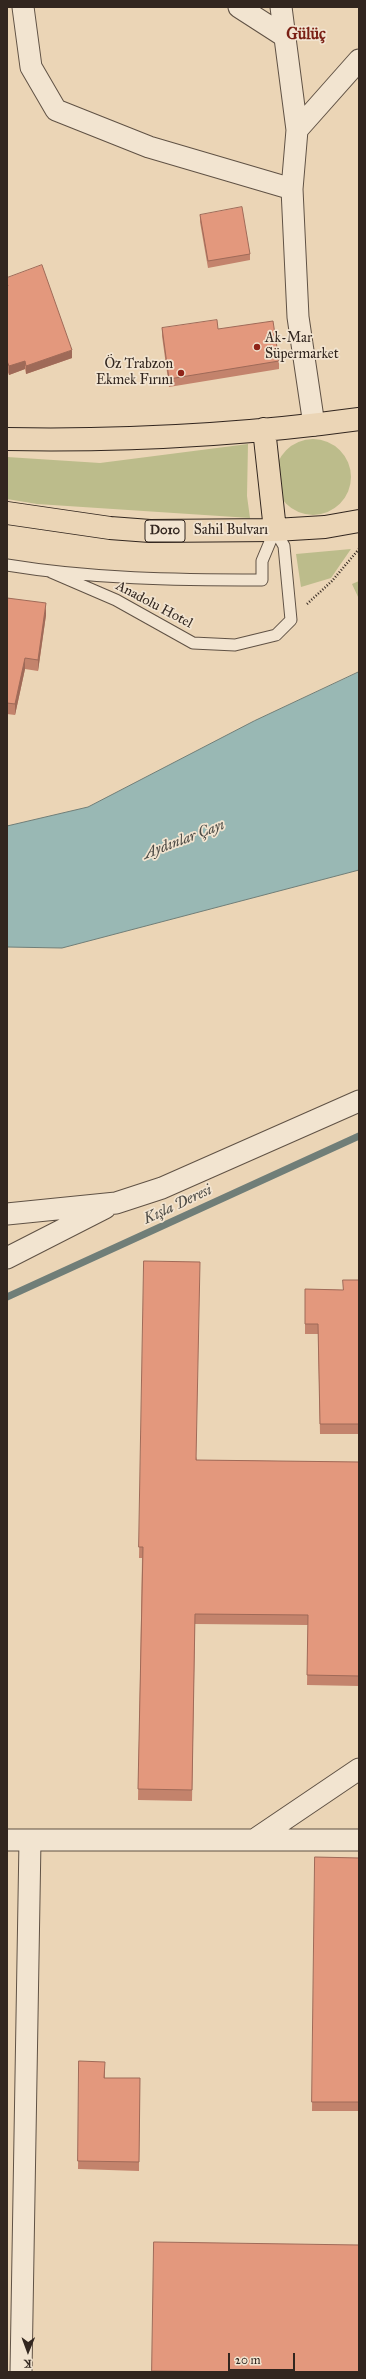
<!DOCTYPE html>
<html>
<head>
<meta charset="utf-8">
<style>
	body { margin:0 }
	#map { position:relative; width:366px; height:2379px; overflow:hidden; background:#ebd5b6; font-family:"IM FELL Great Primer",serif }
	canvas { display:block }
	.frame { position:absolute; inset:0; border:8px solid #32261f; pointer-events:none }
	.north { position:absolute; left:8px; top:2331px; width:40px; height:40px; -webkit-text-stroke:3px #f2e4d0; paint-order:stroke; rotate:181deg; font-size:11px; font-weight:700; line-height:16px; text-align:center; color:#32261f }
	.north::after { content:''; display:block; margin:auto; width:14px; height:18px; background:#32261f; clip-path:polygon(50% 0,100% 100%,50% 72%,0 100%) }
	.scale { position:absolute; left:228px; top:2353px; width:67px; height:18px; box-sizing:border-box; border:2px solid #32261f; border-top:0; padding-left:5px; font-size:12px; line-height:14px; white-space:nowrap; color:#32261f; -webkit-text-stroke:3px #f2e4d0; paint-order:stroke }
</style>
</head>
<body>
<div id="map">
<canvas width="366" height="2379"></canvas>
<div class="frame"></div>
<div class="north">K</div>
<div class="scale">20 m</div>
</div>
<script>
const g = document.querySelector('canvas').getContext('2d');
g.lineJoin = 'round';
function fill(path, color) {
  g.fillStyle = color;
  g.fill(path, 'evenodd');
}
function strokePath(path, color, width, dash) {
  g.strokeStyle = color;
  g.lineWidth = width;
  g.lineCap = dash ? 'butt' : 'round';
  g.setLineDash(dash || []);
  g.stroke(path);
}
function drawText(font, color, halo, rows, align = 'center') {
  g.font = font + ' "IM FELL Great Primer",serif';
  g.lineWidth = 3.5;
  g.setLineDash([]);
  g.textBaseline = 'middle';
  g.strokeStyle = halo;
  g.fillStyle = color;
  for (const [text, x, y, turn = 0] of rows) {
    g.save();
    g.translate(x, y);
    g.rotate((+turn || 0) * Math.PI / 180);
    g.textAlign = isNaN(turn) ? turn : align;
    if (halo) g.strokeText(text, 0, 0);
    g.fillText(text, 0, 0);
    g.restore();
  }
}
const green = new Path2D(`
	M275 477a38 38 0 1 1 76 0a38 38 0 1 1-76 0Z
	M 248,444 L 247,496 L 250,518 L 37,504 L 7,499 L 7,457 L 100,463 Z
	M 351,549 L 331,578 L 301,587 L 296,554 Z
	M 359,581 L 359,599 L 352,584 Z`);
const water = new Path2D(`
	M 359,672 L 359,870 L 62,948 L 7,947 L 7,826 L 88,807 L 254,721 Z`);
const stream = new Path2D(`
	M 7,1297 L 359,1136`);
const path = new Path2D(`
	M 307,604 L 332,581 L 359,549`);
const service = new Path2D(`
	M 7,565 C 92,579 176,580 262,580 L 262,561 L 275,530
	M 51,572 L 116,600 L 193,643 L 235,645 L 276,635 L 291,620 L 284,546 L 275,530`);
const minor = new Path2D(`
	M 23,7 L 31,67 L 56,110 L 149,147 L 292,189
	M 239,7 L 284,36
	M 281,7 L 297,130 L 292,189 L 298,317 L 314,425
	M 297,130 L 359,60
	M 7,1214 L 116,1203 L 162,1188 L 359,1101
	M 7,1258 L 105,1208
	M 7,1840 L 359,1840
	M 254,1840 L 359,1769
	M 21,2372 L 30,1840`);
const trunk = new Path2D(`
	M 264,429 L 275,530
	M 7,439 C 124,441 243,435 359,419
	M 7,513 L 110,528 L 150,531 L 275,530 L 325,527 L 359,521`);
const wall = new Path2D(`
	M 200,215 L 250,254 L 250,260 L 208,268 L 200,222 Z
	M 7,278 L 72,358 L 26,374 L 25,369 L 9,375 L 7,370 Z
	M 162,328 L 218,329 L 279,361 L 279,369 L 169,387 L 162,336 Z
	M 7,598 L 46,615 L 38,671 L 25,669 L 15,715 L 7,714 Z
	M 144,1261 L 197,1460 L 359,1462 L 359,1686 L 307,1685 L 308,1625 L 195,1624 L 192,1801 L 138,1800 L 142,1558 L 139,1558 Z
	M 343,1280 L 359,1280 L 359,1434 L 320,1434 L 318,1334 L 305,1334 L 305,1289 L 343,1290 Z
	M 315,1857 L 359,1858 L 359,2111 L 312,2111 Z
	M 79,2061 L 105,2071 L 105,2078 L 140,2078 L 139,2171 L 78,2169 Z
	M 154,2242 L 359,2372 L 152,2372 Z`);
const shadedWall = new Path2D(`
	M 72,350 L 72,358 L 26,374 L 26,366 Z
	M 25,361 L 25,369 L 9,375 L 9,366 Z
	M 46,603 L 46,615 L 38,671 L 38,660 Z
	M 25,658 L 25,669 L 15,715 L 15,704 Z`);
const building = new Path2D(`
	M 242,207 L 250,254 L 208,261 L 200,215 Z
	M 42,265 L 72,350 L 26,366 L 25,361 L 9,366 L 7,361 L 7,287 L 8,286 L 7,283 L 7,278 Z
	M 217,320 L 218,329 L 273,321 L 279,361 L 169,379 L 162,328 Z
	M 7,598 L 46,603 L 38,660 L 25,658 L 15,704 L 7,703 Z
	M 144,1261 L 200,1262 L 196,1460 L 359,1462 L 359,1676 L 307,1675 L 308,1615 L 195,1614 L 192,1790 L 138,1789 L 143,1547 L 139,1547 Z
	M 343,1280 L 359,1280 L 359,1424 L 320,1424 L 318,1324 L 305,1324 L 305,1289 L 343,1290 Z
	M 315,1857 L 359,1858 L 359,2102 L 312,2102 Z
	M 79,2061 L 105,2062 L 104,2078 L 140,2078 L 139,2162 L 78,2161 Z
	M 154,2242 L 359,2245 L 359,2372 L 250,2372 L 152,2371 Z`);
const markers = [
	[257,347,4,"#8f2418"],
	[181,373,4,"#8f2418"]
];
const shields = [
	[165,531,40]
];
const shieldNames = [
	["D010",165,531]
];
const poiNames = [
	["Ak-Mar",265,339],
	["Süpermarket",265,355],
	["Öz Trabzon",173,365,"right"],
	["Ekmek Fırını",173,381,"right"]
];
const streetNames = [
	["Sahil Bulvarı",231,531],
	["Anadolu Hotel",154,605,28]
];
const waterNames = [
	["Aydınlar Çayı",184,840,-21],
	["Kışla Deresi",178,1205,-25]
];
const quarterNames = [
	["Gülüç",306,35]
];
fill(green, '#bcbc8b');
fill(water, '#99b8b4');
strokePath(water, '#707e78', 1);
strokePath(stream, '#707e78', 7);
strokePath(service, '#605245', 13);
strokePath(minor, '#605245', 23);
strokePath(trunk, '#32261f', 24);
strokePath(path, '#32261f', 2.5, [1, 2]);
strokePath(service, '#f2e4d0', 11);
strokePath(minor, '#f2e4d0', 21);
strokePath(trunk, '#ebd5b6', 22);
fill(wall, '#c3836c');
fill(shadedWall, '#9f6a58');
fill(building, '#e3987d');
strokePath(building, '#9f6a58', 1);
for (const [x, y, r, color] of markers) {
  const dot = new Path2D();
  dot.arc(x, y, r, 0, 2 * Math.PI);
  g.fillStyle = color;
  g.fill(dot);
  strokePath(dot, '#f2e4d0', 1.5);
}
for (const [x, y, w] of shields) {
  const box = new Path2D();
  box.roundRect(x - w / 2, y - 11, w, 22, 3);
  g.fillStyle = '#f2e4d0';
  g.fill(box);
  strokePath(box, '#32261f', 1);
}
drawText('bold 13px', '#32261f', null, shieldNames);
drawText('14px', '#32261f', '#f2e4d0', poiNames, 'left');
drawText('14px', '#32261f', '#f2e4d0', streetNames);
drawText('italic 15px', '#4c4a44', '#f2e4d0', waterNames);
drawText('bold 16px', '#7a1f14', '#f2e4d0', quarterNames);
</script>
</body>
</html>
